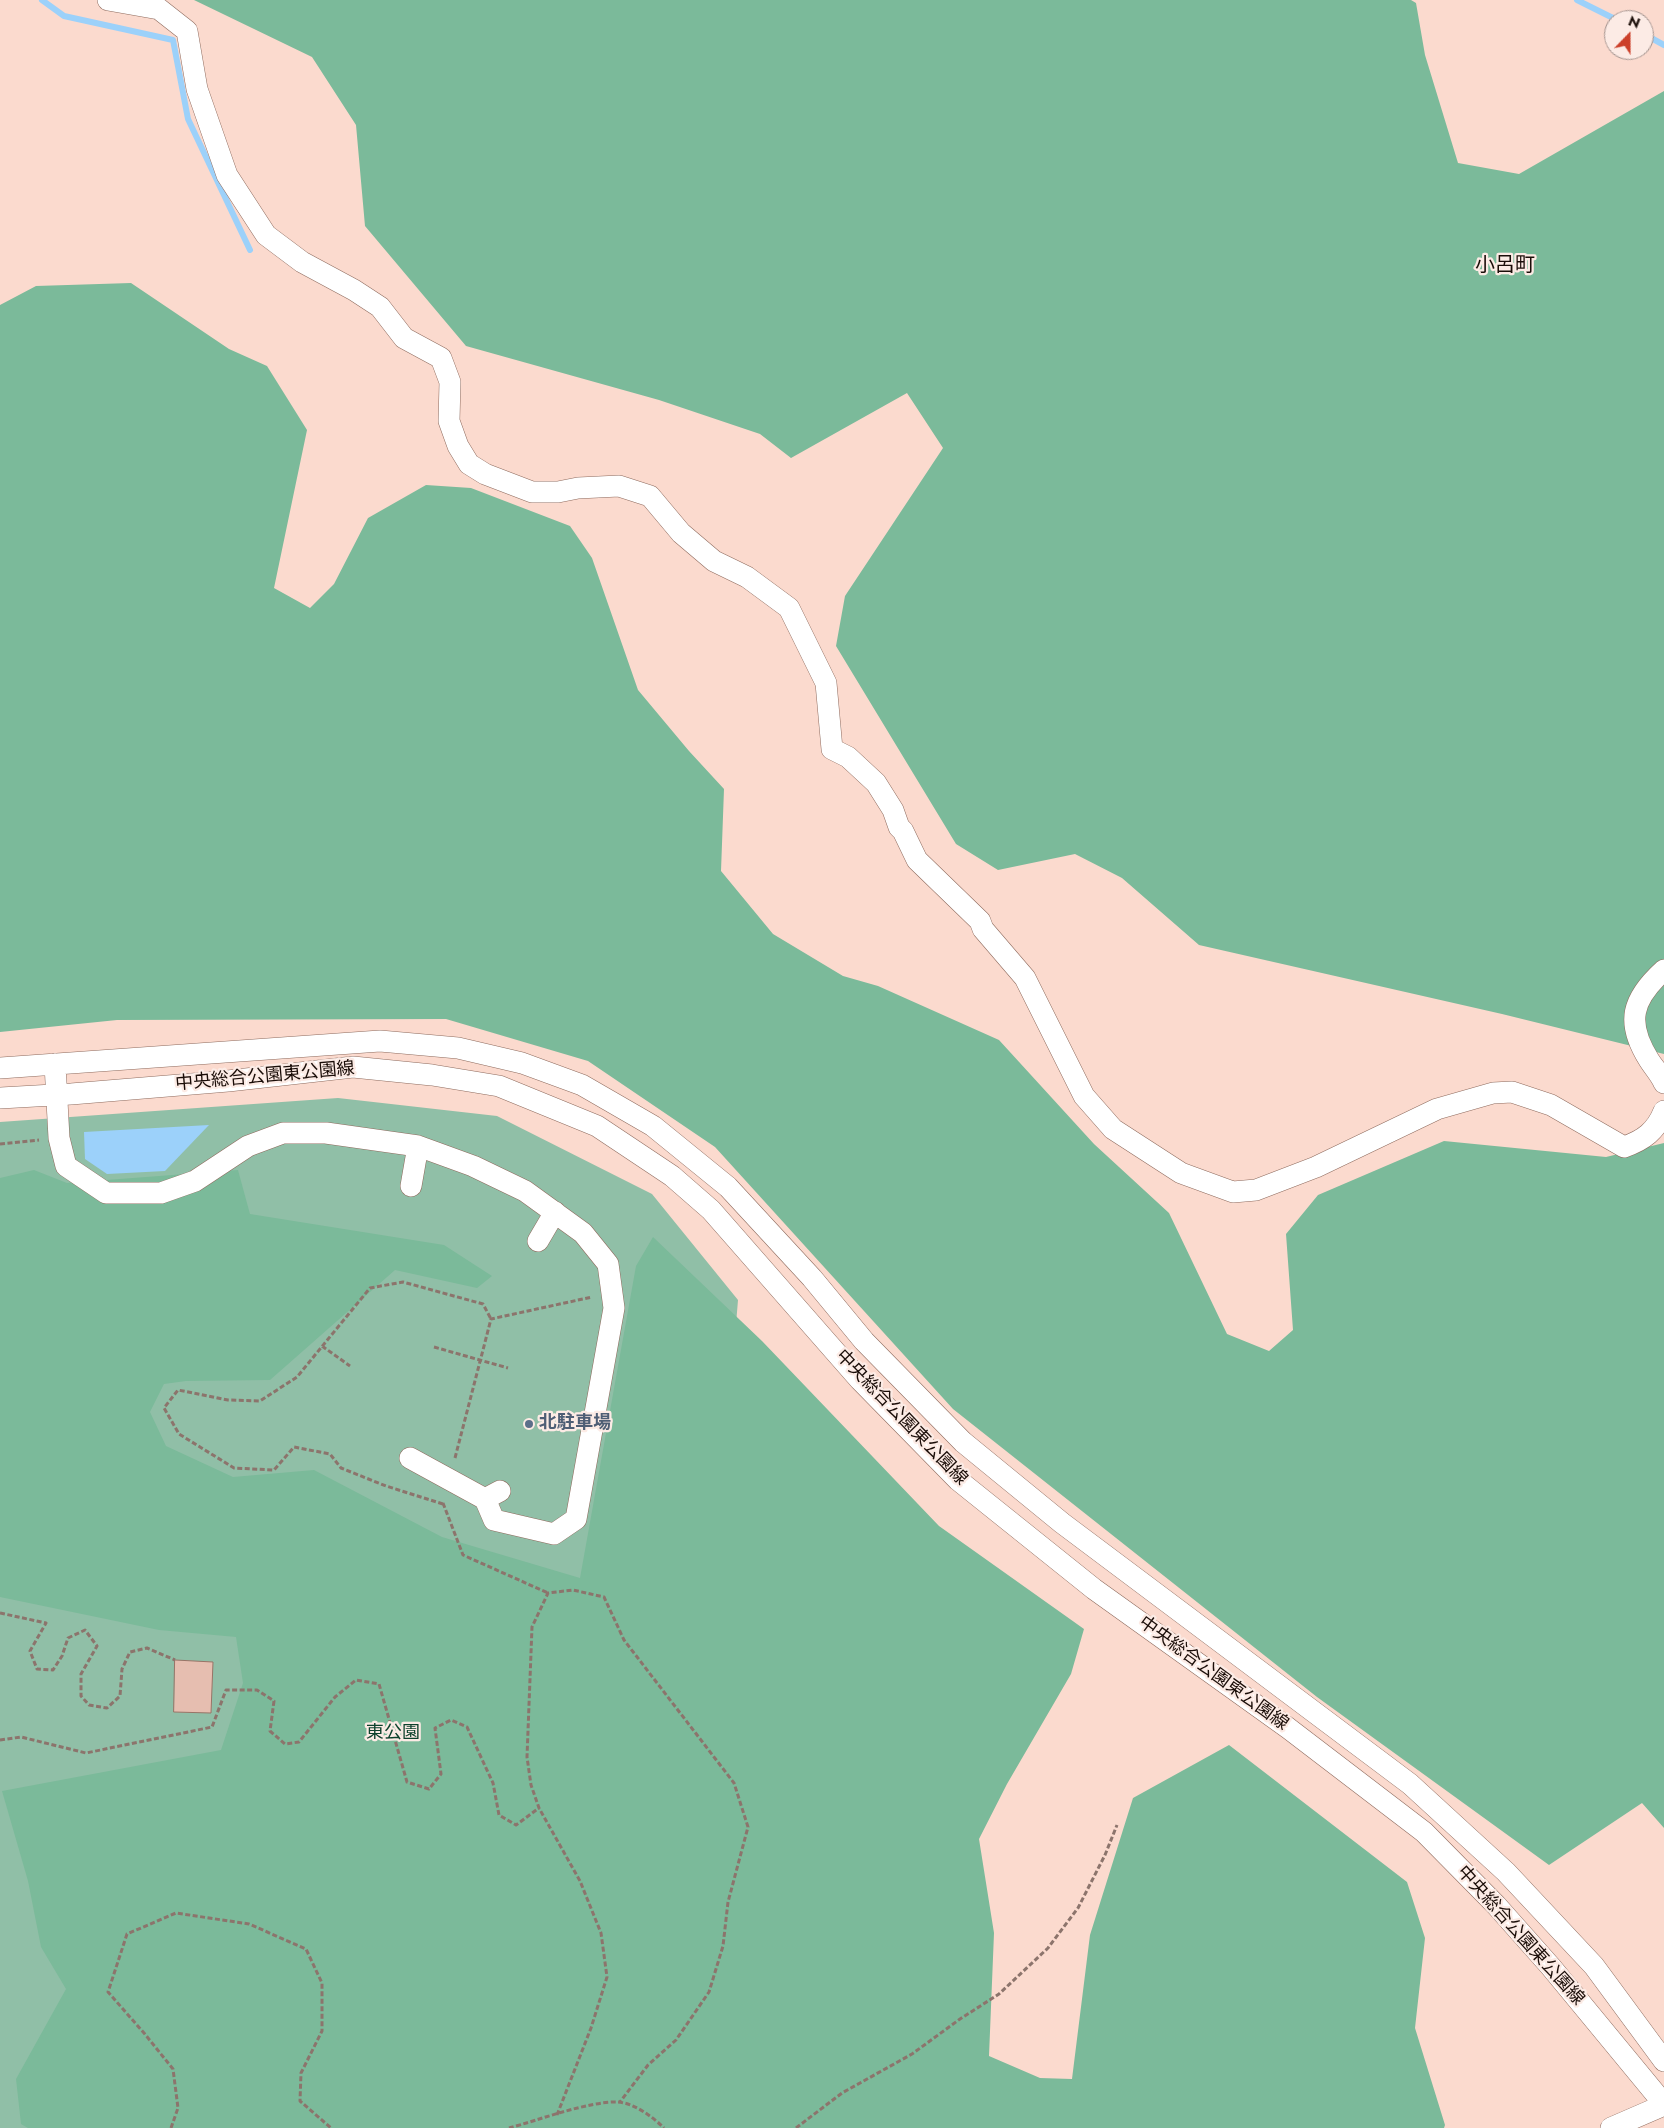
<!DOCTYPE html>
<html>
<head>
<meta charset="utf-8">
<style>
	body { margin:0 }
	#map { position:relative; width:1664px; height:2128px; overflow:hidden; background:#fbdace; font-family:Jost,sans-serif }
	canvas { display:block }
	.north { position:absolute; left:1604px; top:10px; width:50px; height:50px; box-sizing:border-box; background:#fcebe5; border:1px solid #a2928d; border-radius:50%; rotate:22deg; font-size:14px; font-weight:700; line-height:20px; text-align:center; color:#1a0d08 }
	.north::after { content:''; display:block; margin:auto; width:18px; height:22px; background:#cc402a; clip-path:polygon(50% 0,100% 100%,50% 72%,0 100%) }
</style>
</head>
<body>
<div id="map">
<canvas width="1664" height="2128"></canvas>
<div class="north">N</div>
</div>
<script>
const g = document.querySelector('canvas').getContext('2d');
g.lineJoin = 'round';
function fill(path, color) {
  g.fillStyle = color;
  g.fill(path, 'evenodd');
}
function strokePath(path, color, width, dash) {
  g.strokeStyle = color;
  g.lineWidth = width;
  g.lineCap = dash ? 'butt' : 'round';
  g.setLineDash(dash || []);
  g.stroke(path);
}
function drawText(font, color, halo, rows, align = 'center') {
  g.font = font + ' Jost,"Noto Sans JP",sans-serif';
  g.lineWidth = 4.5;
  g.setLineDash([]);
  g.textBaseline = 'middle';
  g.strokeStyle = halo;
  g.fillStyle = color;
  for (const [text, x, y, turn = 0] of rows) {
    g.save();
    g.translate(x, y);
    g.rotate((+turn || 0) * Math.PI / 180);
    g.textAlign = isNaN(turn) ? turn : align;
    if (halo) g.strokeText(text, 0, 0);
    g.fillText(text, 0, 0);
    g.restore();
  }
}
const green = new Path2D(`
	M 338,1098 L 497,1116 L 652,1194 L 738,1300 L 721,1507 L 900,2128 L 0,2128 L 0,1122 Z`);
const forest = new Path2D(`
	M 194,0 L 1411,0 L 1416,3 L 1425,55 L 1458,163 L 1519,174 L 1664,91 L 1664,1054 L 1502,1014 L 1199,945 L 1122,878 L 1075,854 L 998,870 L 956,844 L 836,646 L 845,596 L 943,448 L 907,393 L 791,458 L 760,434 L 659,400 L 466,346 L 365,226 L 356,125 L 312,57 Z
	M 131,283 L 229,349 L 267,366 L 307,430 L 274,588 L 310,608 L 334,584 L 368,518 L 426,485 L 471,488 L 570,526 L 592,558 L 638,690 L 689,751 L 724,789 L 721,871 L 773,934 L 843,976 L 878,986 L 999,1040 L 1094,1144 L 1169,1213 L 1227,1334 L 1269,1351 L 1293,1330 L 1286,1234 L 1318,1195 L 1444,1141 L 1606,1157 L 1664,1143 L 1664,1828 L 1642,1803 L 1549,1865 L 1317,1697 L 953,1409 L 715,1147 L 588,1061 L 446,1019 L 117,1020 L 0,1032 L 0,305 L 36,286 Z
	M 34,1170 L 67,1183 L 238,1170 L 250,1214 L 444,1245 L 492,1276 L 477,1288 L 395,1270 L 270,1380 L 186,1381 L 164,1384 L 150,1412 L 166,1446 L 233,1477 L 314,1470 L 442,1537 L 580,1578 L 636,1266 L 653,1237 L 762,1341 L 939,1526 L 1084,1629 L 1071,1674 L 1007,1784 L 979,1839 L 994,1933 L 989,2056 L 1040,2078 L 1072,2079 L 1090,1935 L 1133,1798 L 1229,1745 L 1407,1882 L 1425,1938 L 1415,2028 L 1445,2125 L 1444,2128 L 28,2128 L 21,2124 L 16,2079 L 66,1989 L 41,1947 L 28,1881 L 2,1791 L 221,1750 L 243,1683 L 236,1637 L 159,1630 L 0,1597 L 0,1178 Z`);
const water = new Path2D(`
	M 209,1125 L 165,1171 L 107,1174 L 85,1159 L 84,1132 Z`);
const stream = new Path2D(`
	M 42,0 L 64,16 L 173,40 L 188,119 L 250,250
	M 1577,0 L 1617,20
	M 1644,34 L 1664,45`);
const building = new Path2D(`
	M 175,1660 L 213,1662 L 211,1713 L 174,1712 Z`);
const path = new Path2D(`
	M 0,1144 L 39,1140
	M 322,1346 L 350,1366
	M 434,1347 L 508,1368
	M 455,1458 L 491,1319 L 592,1297
	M 443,1503 L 463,1555 L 548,1593
	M 443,1504 L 386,1486 L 341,1468 L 330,1454 L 294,1447 L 274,1470 L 234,1468 L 179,1434 L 164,1408 L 178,1390 L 228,1400 L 260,1401 L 297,1377 L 370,1288 L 403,1282 L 483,1304 L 491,1319
	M 0,1613 L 46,1623 L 30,1651 L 37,1669 L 53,1670 L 62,1656 L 68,1638 L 85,1630 L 97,1646 L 81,1674 L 81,1696 L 89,1705 L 107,1708 L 120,1696 L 122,1669 L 130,1652 L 147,1648 L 175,1660
	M 0,1740 L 21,1737 L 86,1753 L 212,1727 L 226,1690 L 257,1690 L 274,1701 L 270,1731 L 285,1744 L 299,1742 L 335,1697 L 356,1680 L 379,1684 L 407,1782 L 429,1789 L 441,1774 L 435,1728 L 451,1720 L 467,1727 L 493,1783 L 499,1815 L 516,1825 L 539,1808
	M 557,2115 L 591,2028 L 607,1977 L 601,1933 L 580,1881 L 539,1808 L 531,1785 L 527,1757 L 532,1627 L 548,1593 L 573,1590 L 604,1597 L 624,1640 L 734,1783 L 748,1827 L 728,1902 L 723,1946 L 709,1992 L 676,2040 L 648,2065 L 620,2102
	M 171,2128 L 178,2108 L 173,2069 L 144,2033 L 108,1992 L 127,1934 L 176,1913 L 249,1924 L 306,1949 L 322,1983 L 322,2031 L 301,2073 L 300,2101 L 331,2128
	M 509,2128 C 539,2120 589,2101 618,2102 C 634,2103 653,2117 664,2128
	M 796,2128 L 842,2093 L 912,2054 L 960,2019 L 999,1994 L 1048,1948 L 1078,1908 L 1105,1855 L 1117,1825`);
const minor = new Path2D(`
	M 108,0 L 159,9 L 187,31 L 197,89 L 227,175 L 266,235 L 302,262 L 354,290 L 380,307 L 404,338 L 441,358 L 450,382 L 449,421 L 458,446 L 469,464 L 485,474 L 532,492 L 558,492 L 578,488 L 619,486 L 650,496 L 681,533 L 714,561 L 747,577 L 789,608 L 826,683 L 832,749 L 848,757 L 876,783 L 893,810 L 899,827 L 903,831 L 917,860 L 980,921 L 983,929 L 1025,978 L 1084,1096 L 1113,1129 L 1181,1173 L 1233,1192 L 1256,1190 L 1316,1167 L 1437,1109 L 1493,1093 L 1512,1092 L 1551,1105 L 1624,1147 C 1644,1140 1656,1131 1664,1111
	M 1664,970 C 1632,999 1625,1022 1649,1060 C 1654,1068 1660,1074 1664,1083
	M 55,1064 L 59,1138 L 66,1166 L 106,1193 L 161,1193 L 195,1181 L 248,1146 L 283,1133 L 326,1133 L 418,1146 L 473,1166 L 525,1191 L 583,1233 L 608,1264 L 614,1308 L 576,1519 L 554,1534 L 494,1520 L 485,1499 L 410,1458
	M 0,1068 L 380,1041 L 458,1048 L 522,1063 L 582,1085 L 653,1126 L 728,1187 L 812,1278 L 864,1341 L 963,1442 L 1062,1523 L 1410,1784 L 1506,1872 L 1594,1966 L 1664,2061
	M 0,1098 L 71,1094 L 228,1081 L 353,1067 L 432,1075 L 499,1086 L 597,1126 L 672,1176 L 711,1210 L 860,1380 L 958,1480 L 1094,1589 L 1288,1728 L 1424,1832 L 1496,1905 L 1551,1967 L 1664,2104
	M 411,1186 L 418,1146
	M 538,1241 L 555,1212
	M 485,1499 L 500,1491
	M 1611,2128 L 1664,2105`);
const markers = [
	[529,1424,5,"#5c6f8a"]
];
const streetNames = [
	["中央総合公園東公園線",265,1077,-5],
	["中央総合公園東公園線",901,1418,46],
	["中央総合公園東公園線",1213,1674,36],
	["中央総合公園東公園線",1520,1936,48]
];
const serviceNames = [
	["北駐車場",539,1424]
];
const parkNames = [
	["東公園",393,1734]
];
const quarterNames = [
	["小呂町",1505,266]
];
fill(green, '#90bfa7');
fill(forest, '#7bba9a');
fill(water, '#9cd1fa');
strokePath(stream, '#9cd1fa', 6);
fill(building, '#e6beb0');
strokePath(building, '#987467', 1);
strokePath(minor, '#8e6b5e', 22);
strokePath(path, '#8c746c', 3, [5, 2.5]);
strokePath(minor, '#fff', 21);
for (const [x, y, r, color] of markers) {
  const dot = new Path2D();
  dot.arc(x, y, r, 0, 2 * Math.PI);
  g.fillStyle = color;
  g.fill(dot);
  strokePath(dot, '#fcebe5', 2);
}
drawText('18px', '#1a0d08', '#fcebe5', streetNames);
drawText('bold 18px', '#4e5e75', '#fcebe5', serviceNames, 'left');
drawText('18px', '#0d412c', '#fcebe5', parkNames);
drawText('20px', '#1a0d08', '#fcebe5', quarterNames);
</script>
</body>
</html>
